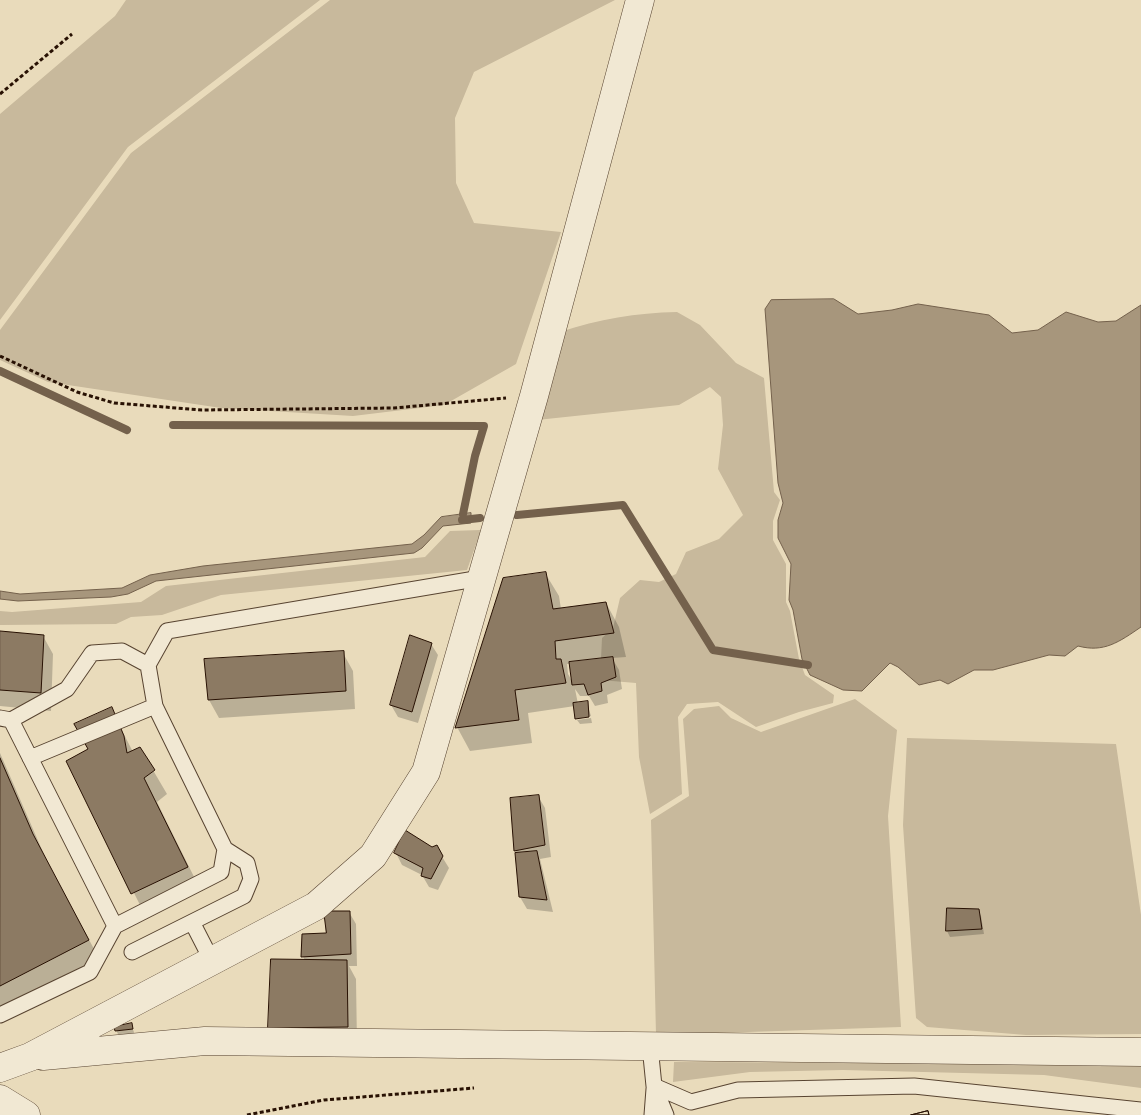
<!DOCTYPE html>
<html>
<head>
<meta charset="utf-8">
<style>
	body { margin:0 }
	canvas { display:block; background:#e9dbbb }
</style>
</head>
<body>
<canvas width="1141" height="1115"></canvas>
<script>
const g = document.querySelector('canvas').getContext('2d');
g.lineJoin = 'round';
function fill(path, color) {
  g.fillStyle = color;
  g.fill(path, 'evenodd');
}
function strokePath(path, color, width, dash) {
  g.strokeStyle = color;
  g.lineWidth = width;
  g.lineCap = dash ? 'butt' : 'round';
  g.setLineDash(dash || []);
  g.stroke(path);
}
const green = new Path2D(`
	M 126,0 L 320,0 L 128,147 L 0,320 L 0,114 L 115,16 Z
	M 330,0 L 615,0 L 474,72 L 455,118 L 456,183 L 474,223 L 561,232 L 516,364 L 444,405 L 353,416 L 221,408 L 48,382 L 0,360 L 0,330 L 131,153 Z
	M 677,312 L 700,325 L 736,363 L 764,378 L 774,492 L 780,500 L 773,521 L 773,540 L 786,564 L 786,602 L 790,611 L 799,659 L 805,675 L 834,695 L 833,703 L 799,712 L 756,727 L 718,702 L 687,704 L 678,717 L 682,794 L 650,814 L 639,757 L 636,683 L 600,680 L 602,638 L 613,628 L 620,598 L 640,580 L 659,582 L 676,574 L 686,552 L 719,539 L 743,515 L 718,469 L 723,425 L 721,397 L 710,387 L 679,405 L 537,420 L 560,332 C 599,319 636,313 677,312 Z
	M 481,530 L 467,570 L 221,595 L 162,615 L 131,617 L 116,624 L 0,625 L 0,611 L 12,612 L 141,602 L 166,586 L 425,557 L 450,531 Z
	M 855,699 L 897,730 L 888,816 L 901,1027 L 656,1035 L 651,820 L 689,796 L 683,719 L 694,709 L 719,706 L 731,718 L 761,732 Z
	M 907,738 L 1116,744 L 1141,915 L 1141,1034 L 1026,1035 L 927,1027 L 916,1018 L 903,825 Z
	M 674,1062 L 1141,1064 L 1141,1088 L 1044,1075 L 843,1070 L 750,1072 L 673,1082 Z`);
const water = new Path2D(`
	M 834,299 L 858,314 L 892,310 L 918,304 L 989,315 L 1012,333 L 1038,330 L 1066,312 L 1098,322 L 1116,321 L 1141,305 L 1141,627 C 1119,642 1104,653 1078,646 L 1065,656 L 1049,655 L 993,670 L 974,670 L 948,684 L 940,680 L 919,685 L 898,667 L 890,663 L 862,691 L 843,690 L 810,675 L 802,659 L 793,610 L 789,600 L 791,564 L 778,538 L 778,520 L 783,503 L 778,483 L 765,309 L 771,300 Z
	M 471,513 L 471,523 L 443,526 L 422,548 L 414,553 L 156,581 L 128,594 L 111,597 L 18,601 L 0,599 L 0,591 L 20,594 L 122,588 L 150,575 L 203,566 L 412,544 L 424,535 L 441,517 Z`);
const shadow = new Path2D(`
	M 545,573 L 559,596 L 561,609 L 606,603 L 619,627 L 626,657 L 612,658 L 619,670 L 622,689 L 607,695 L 608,703 L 595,706 L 589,696 L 580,696 L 575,689 L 578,704 L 587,703 L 591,716 L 577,718 L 577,719 L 575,706 L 528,713 L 532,743 L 470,751 L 457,727 ZM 567,664 L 570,664 L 572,681 L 568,674 Z
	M 0,633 L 43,636 L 53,654 L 51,711 L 0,706 Z
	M 431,644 L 438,655 L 418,723 L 398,717 L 391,705 Z
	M 343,653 L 353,671 L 355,709 L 219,718 L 209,700 Z
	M 111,709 L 133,752 L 140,748 L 167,794 L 157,802 L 201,891 L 146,917 L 68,761 L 90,750 Z
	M 591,718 L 592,723 L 580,724 L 577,720 Z
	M 0,753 L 46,859 L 102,964 L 0,1016 Z
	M 538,796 L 545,808 L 551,857 L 540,859 L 553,912 L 527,909 L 520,897 L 517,854 L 515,851 Z
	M 436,847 L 449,868 L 438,890 L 429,887 L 422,875 L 402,865 L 396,853 Z
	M 948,909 L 978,910 L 981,916 L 984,934 L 950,937 L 947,931 Z
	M 349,912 L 356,924 L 357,966 L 349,966 L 356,979 L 357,1044 L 269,1028 L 272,960 L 305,961 L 303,956 Z
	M 131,1024 L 135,1035 L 119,1036 L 116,1030 Z`);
const stream = new Path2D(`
	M 0,371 L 127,430
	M 173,425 L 484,426 L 475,456 L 463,514
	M 517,515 L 623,505 L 713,650 L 808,665
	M 462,520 L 480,518`);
const building = new Path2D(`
	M 546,572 L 553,609 L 606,602 L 614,633 L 555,641 L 556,659 L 561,659 L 566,683 L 515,690 L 519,720 L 455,728 L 503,578 Z
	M 0,631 L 44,635 L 41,693 L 0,690 Z
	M 410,635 L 432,643 L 412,712 L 390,705 Z
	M 344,651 L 346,691 L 208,700 L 204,659 Z
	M 613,657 L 616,677 L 601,683 L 602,691 L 588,695 L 584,684 L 572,685 L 569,662 Z
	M 588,701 L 589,717 L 575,719 L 573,703 Z
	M 112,707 L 124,736 L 127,753 L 140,747 L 155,770 L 144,778 L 188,867 L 131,894 L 66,761 L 88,749 L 74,724 Z
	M 0,758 L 33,834 L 89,940 L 0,986 Z
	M 539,795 L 545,845 L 514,851 L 510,798 Z
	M 405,830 L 432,847 L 437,845 L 443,856 L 431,879 L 421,876 L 423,868 L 394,853 Z
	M 537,851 L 547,900 L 519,897 L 515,853 Z
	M 947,908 L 979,909 L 982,929 L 946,931 Z
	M 324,911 L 350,911 L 351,954 L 301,957 L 302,934 L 326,933 Z
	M 271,959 L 347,960 L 348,1027 L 268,1028 Z
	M 132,1023 L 133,1029 L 115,1031 L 114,1027 Z
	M 928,1111 L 929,1115 L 911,1115 Z
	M 928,1111 L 929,1115 L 911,1115 Z`);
const path = new Path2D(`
	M 0,94 L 72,34
	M 0,356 L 77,392 L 114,403 L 202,410 L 394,408 L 506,398
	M 247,1115 L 324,1100 L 474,1088`);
const service = new Path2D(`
	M 0,718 L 11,720 L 67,689 L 92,653 L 122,651 L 148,665
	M 11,720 L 115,926
	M 30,758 L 155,706
	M 192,922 L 212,961
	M 132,952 L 244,896 L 251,879 L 247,863 L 225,849
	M 0,1015 L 90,972 L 115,926 L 221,872 L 225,849 L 155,706 L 148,665 L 167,631 L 481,578
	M 650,1046 L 654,1086 L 691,1102 L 738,1090 L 914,1086 L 1141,1110
	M 654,1086 L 666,1115
	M 652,1115 L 654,1089`);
const minor = new Path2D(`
	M 43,1056 L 205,1041 L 1141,1052
	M 0,1068 L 30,1057 L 316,906 L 373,856 L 426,772 L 534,396 L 640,0
	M 0,1099 L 26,1115`);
fill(green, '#c8b99c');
fill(water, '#a7967c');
strokePath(water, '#74614c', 1);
fill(shadow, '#0003');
strokePath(stream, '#74614c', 8);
fill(building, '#8c7a63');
strokePath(building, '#281103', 1);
strokePath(service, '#584431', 17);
strokePath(minor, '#584431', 29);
strokePath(path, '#281103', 3, [4, 2.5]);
strokePath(service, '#f1e8d3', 15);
strokePath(minor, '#f1e8d3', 28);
</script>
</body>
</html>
